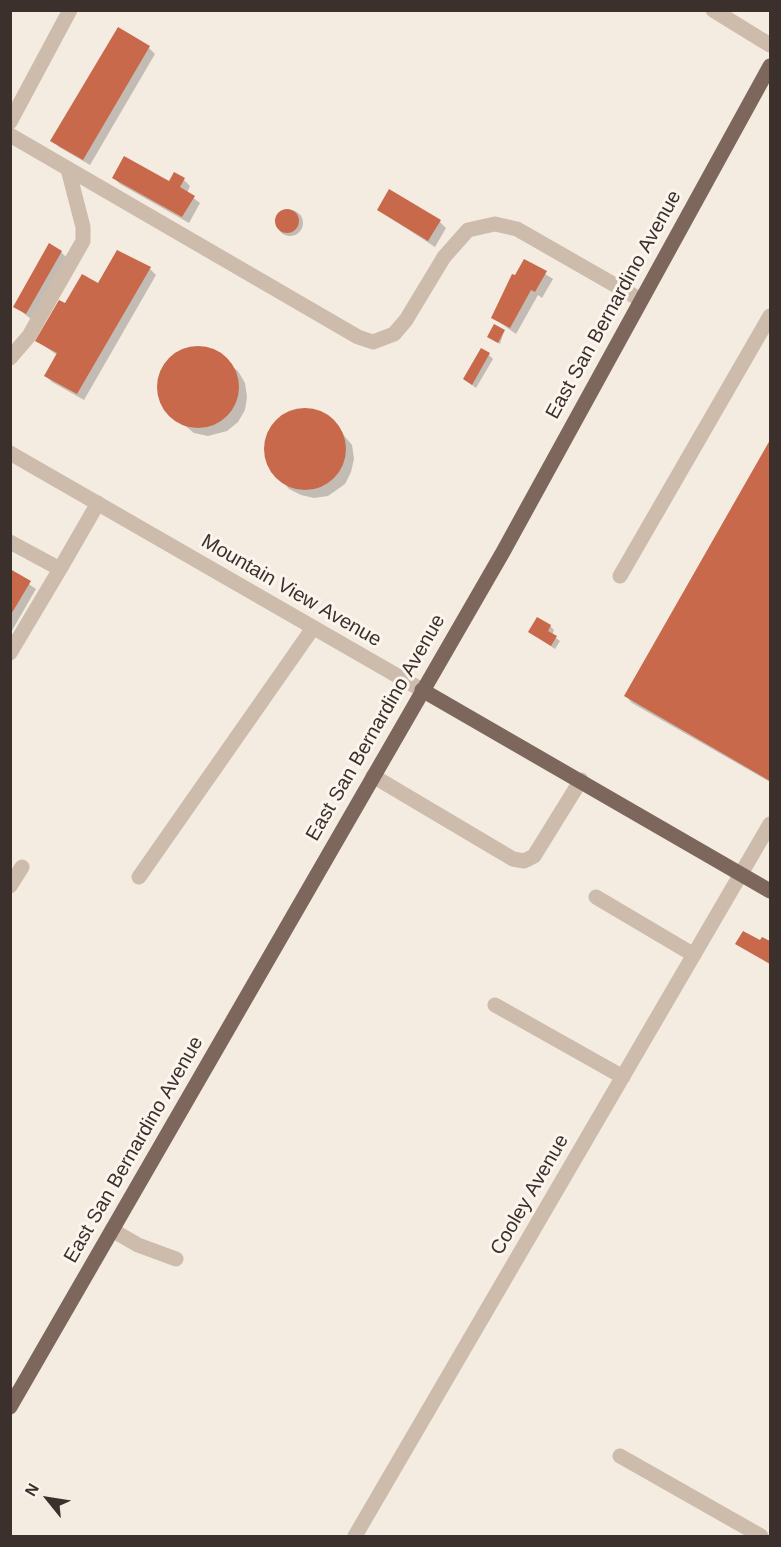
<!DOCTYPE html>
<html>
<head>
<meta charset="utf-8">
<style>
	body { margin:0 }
	#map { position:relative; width:781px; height:1547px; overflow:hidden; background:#f4ebe1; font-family:Arial,sans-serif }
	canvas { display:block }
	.frame { position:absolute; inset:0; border:12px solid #3b302b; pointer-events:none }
	.north { position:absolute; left:18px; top:1469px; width:60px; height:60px; -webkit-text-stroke:4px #fbf5ee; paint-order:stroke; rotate:300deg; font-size:16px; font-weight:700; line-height:24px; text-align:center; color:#3b302b }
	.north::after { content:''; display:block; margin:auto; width:21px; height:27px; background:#3b302b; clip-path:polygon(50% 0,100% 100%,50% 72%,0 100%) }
</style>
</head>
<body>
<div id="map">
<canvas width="781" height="1547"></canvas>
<div class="frame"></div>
<div class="north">N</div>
</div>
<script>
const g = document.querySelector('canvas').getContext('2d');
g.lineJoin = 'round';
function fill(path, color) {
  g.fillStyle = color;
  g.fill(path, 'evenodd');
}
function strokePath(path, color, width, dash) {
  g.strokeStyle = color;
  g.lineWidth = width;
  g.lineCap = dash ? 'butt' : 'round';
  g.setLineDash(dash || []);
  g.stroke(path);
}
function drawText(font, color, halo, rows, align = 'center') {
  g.font = font + ' Arial,sans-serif';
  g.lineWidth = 6;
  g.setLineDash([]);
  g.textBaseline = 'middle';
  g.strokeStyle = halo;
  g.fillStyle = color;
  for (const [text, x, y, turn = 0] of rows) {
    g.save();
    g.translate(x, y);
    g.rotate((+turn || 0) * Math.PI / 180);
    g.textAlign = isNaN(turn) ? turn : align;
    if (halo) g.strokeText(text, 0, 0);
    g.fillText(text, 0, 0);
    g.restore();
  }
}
const shadow = new Path2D(`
	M 149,48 L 155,54 L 90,165 L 59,147 L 52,140 Z
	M 114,178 L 170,183 L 184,180 L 190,186 L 187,193 L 200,203 L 189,223 L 120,184 Z
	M 378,210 L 440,222 L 446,228 L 435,247 Z
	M277 223a13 13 0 1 1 26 0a13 13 0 1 1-26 0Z
	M 61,252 L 68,259 L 32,320 L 15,306 Z
	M 525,261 L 553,279 L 542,298 L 538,295 L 516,334 L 492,317 Z
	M 150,269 L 156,275 L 84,400 L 52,382 L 46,376 L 57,355 L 37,341 L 98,285 Z
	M 504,331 L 500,344 L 490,338 Z
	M 198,347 L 212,350 L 238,371 L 245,383 L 247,397 L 245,410 L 238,422 L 227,431 L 208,436 L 194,433 L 168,412 L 161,400 L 159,386 L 161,373 L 173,356 L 185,350 Z
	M 489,355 L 493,359 L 476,388 L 464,379 Z
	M 305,409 L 319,412 L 330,419 L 352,445 L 354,459 L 351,472 L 345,484 L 328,496 L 314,498 L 301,495 L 289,489 L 271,468 L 266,455 L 268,435 L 275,423 L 292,412 Z
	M 770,443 L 770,782 L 632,703 L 626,696 Z
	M 10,571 L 36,589 L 10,634 Z
	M 550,626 L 554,630 L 552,635 L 560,641 L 555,649 L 530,632 Z`);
const building = new Path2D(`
	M 118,27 L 150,46 L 83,160 L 50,141 Z
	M 124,156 L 169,181 L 174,172 L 185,178 L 180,187 L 195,196 L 182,217 L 112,178 Z
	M 389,189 L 441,220 L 428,241 L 377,210 Z
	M275 221a12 12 0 1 1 24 0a12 12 0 1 1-24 0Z
	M 49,243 L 62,251 L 26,314 L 13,307 Z
	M 117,250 L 151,267 L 77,394 L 44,376 L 57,353 L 35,341 L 59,300 L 65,303 L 82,274 L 98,283 Z
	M 524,259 L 547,271 L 535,292 L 531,290 L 510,328 L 491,318 L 512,274 L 515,275 Z
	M 494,324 L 505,330 L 498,343 L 487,337 Z
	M157 387a41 41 0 1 1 82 0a41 41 0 1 1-82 0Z
	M 481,348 L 490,353 L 472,385 L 463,379 Z
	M264 449a41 41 0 1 1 82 0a41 41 0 1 1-82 0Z
	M 770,440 L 770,781 L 624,696 Z
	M 10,569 L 31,581 L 10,616 Z
	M 537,617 L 551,625 L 548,631 L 557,636 L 551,646 L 528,632 Z
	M 743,931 L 760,940 L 762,937 L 770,941 L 770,964 L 735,944 Z`);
const minor = new Path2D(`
	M 713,10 L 770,45
	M 10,122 L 70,10
	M 10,135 L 358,337 L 373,342 L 394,334 L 406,320 L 444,257 L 468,230 L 495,224 L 517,229 L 641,300
	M 10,358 L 29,336 L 83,241 L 83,227 L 68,169
	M 10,453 L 422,690
	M 10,542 L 60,569 L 98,503
	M 620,576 L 770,316
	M 10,653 L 60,569
	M 373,776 L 513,859 L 524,861 L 534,856 L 581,780
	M 139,877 L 313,628
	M 10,886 L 22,867
	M 596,897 L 694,955
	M 495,1005 L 623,1077
	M 112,1230 L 138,1245 L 176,1259
	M 620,1456 L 761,1536
	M 355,1536 L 770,824`);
const major = new Path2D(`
	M 422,690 L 770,891
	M 10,1407 L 503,552 L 770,66`);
const streetNames = [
	["East San Bernardino Avenue",614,305,-61],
	["Mountain View Avenue",291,591,30],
	["East San Bernardino Avenue",376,728,-60],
	["East San Bernardino Avenue",134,1150,-60],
	["Cooley Avenue",530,1195,-60]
];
fill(shadow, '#0003');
fill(building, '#c8694b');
strokePath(minor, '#cdbbac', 15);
strokePath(major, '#7d675c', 15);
drawText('20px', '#3b302b', '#fbf5ee', streetNames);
</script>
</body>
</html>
